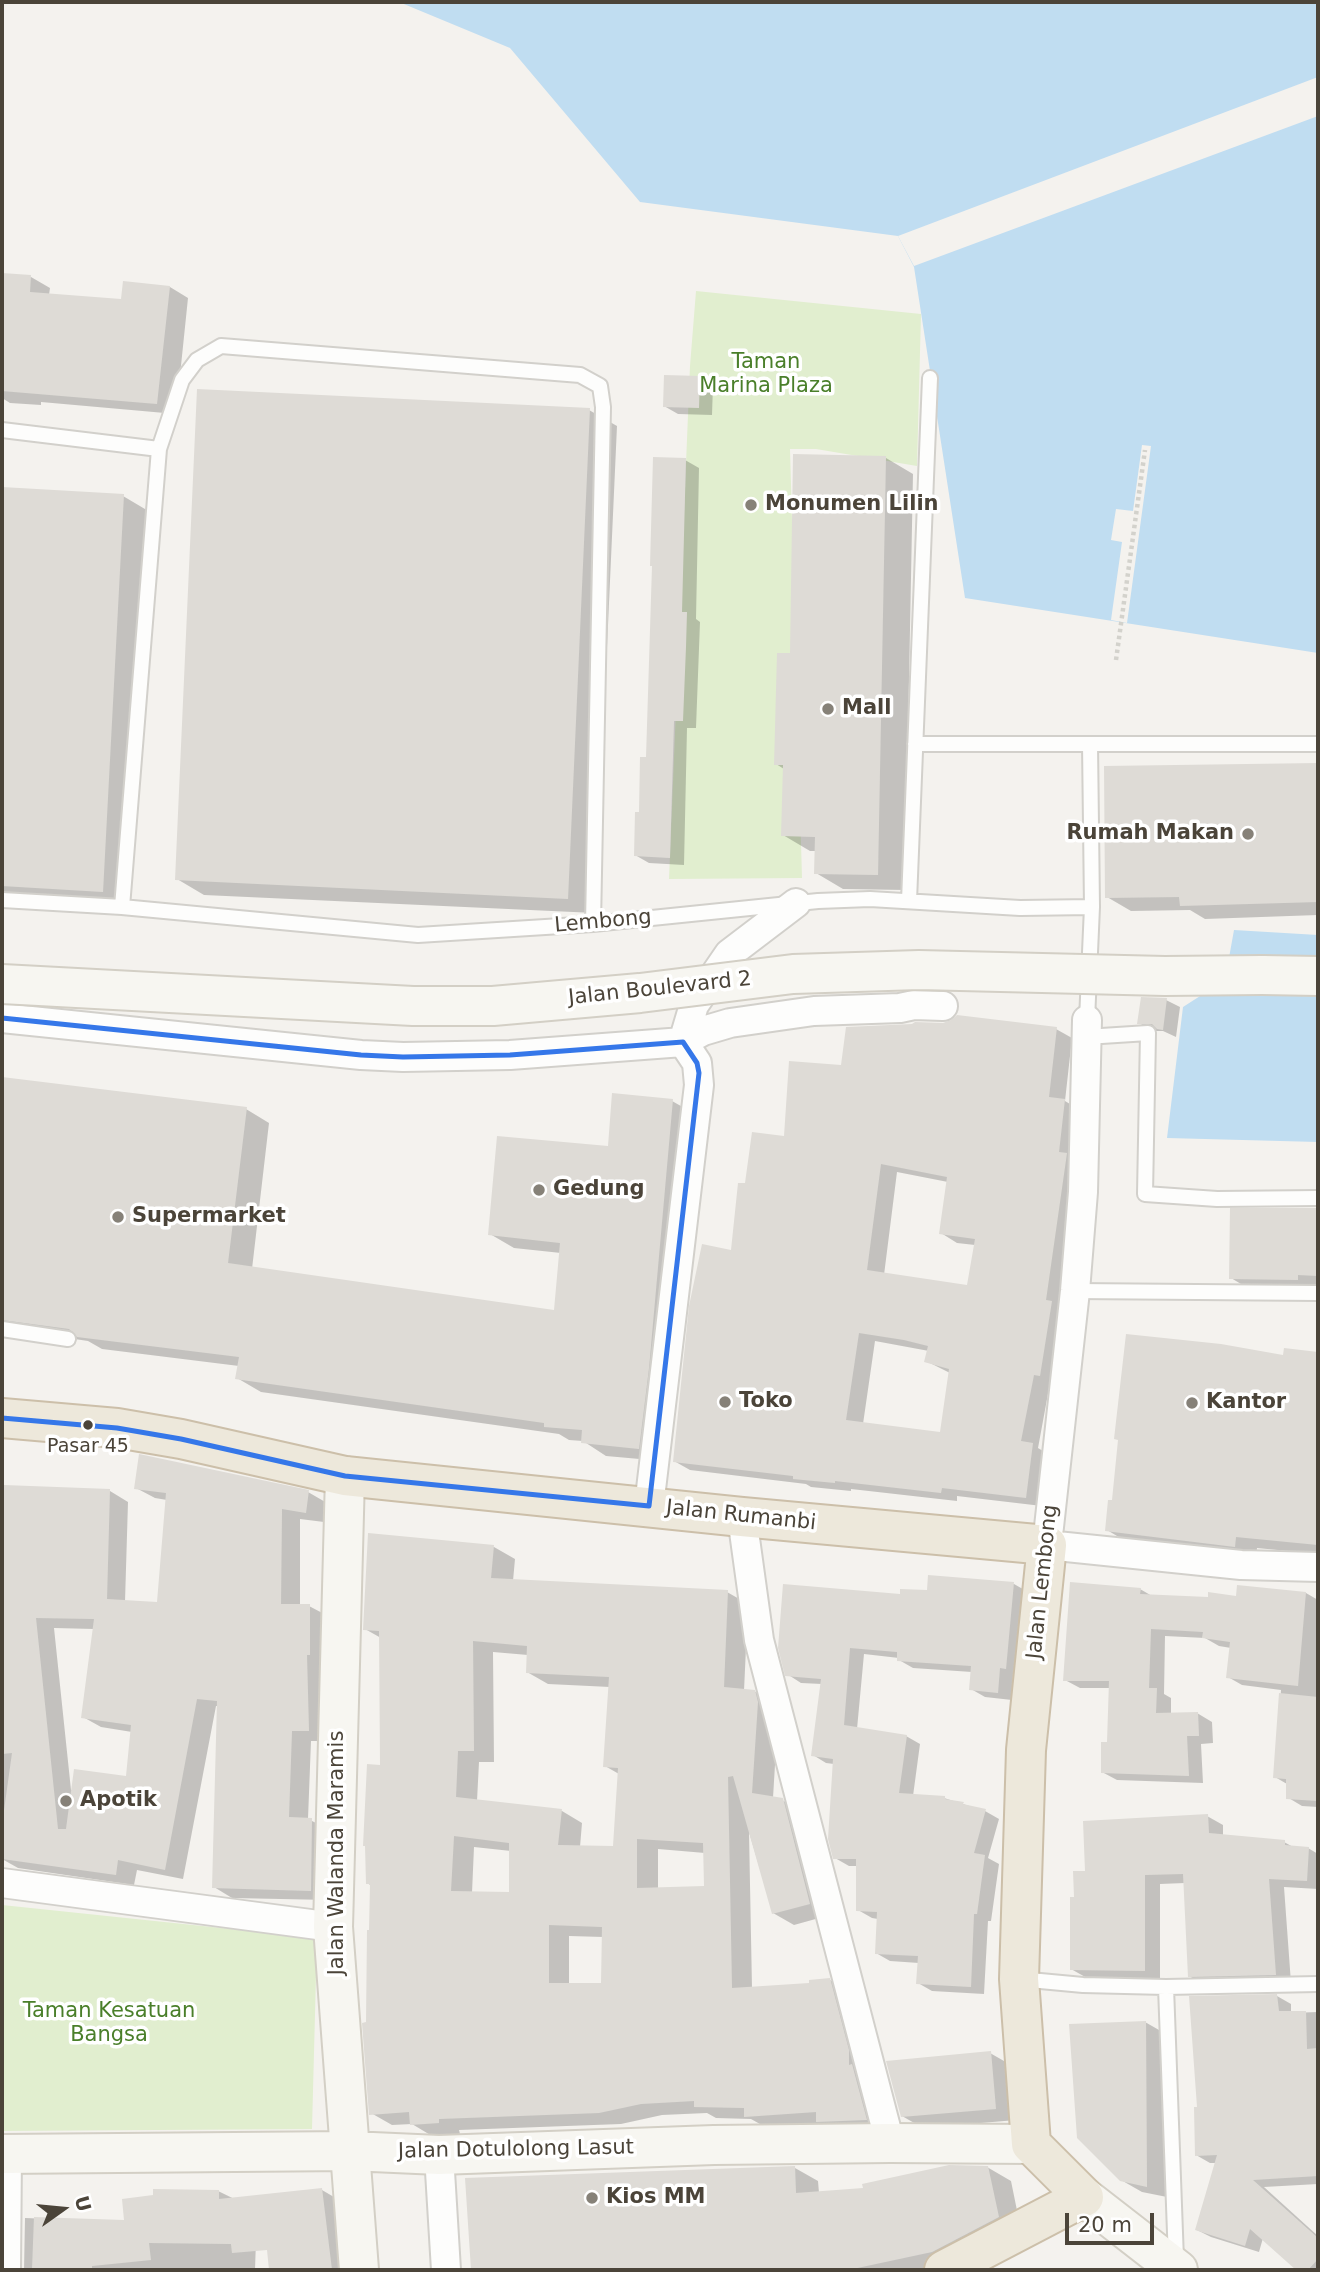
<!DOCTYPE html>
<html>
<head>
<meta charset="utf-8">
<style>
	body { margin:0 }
	#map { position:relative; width:1320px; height:2272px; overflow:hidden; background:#f4f2ee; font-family:"DejaVu Sans",sans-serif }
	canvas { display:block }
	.frame { position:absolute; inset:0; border:4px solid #4b4439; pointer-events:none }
	.north { position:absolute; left:28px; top:2174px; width:70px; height:70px; -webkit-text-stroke:5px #fff; paint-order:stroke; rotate:75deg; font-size:19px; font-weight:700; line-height:28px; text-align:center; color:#4b4439 }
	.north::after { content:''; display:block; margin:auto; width:24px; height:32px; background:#4b4439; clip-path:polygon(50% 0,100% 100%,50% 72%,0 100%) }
	.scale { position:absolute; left:1065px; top:2213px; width:89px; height:32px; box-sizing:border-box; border:4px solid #4b4439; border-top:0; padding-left:9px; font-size:21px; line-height:24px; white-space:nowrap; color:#4b4439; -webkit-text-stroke:5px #fff; paint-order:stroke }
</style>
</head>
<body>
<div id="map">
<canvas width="1320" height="2272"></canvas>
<div class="frame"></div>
<div class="north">U</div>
<div class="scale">20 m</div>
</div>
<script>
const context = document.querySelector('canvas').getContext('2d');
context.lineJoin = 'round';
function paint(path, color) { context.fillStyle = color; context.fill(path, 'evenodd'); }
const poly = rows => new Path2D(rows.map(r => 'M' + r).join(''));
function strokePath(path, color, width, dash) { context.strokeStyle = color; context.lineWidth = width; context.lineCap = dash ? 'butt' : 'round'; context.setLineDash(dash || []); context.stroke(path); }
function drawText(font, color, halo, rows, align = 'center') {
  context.font = font + ' "DejaVu Sans",sans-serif'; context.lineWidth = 7; context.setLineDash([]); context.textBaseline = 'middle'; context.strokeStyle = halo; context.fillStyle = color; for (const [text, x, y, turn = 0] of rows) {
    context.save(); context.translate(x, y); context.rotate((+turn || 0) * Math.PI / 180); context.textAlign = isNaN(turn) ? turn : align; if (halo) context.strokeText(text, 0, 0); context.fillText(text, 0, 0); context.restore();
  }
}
const green = poly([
	[696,291,921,314,917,466,816,449,790,449,802,878,669,879,690,366],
	[2,1905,317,1938,312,2129,2,2131]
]);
const water = poly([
	[399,2,1318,2,1318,653,965,598,914,267,898,236,640,202,510,48],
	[1234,930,1318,935,1318,1142,1167,1138,1183,1007,1225,980]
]);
const pier = poly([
	[1318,77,1318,116,914,266,898,236],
	[1142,445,1151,446,1127,623,1111,620,1122,542,1111,540,1116,509,1133,511]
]);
const shadow = poly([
	[2,275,31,277,50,288,49,295,123,301,170,287,188,298,176,414,41,402,41,405,10,403,2,398],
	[699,378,713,385,712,415,678,414,664,406],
	[589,410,617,426,595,913,204,895,177,879],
	[886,458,913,474,905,890,843,889,816,873,817,851,810,851,783,835,784,769,776,764],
	[685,460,699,468,696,619,700,622,696,728,687,728,684,865,649,863,635,855],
	[2,489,123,496,150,512,130,906,2,899],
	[1318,765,1318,915,1205,919,1190,910,1131,911,1107,897,1106,768],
	[1166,1000,1180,1007,1176,1037,1163,1031,1153,1031,1139,1023],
	[1056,1029,1072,1038,1065,1101,1080,1110,1056,1384,1050,1383,1038,1448,1048,1454,1042,1506,957,1496,957,1501,851,1489,851,1491,811,1487,806,1484,690,1470,674,1461,732,1252,747,1185,842,1067],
	[897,1172,948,1182,941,1233,957,1243,975,1245,969,1287,884,1275],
	[875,1341,929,1351,926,1361,950,1373,941,1434,863,1424],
	[2,1079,246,1109,269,1123,252,1269,556,1312,561,1253,514,1248,490,1234,672,1101,695,1114,662,1461,606,1456,583,1441,569,1440,559,1434,261,1392,237,1378,239,1366,102,1349,88,1341,28,1332,22,1333,17,1339,2,1337],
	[1318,1209,1318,1291,1251,1290,1231,1278,1231,1210],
	[1285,1350,1318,1353,1318,1554,1257,1548,1256,1558,1127,1542,1107,1530,1113,1502,1120,1440,1284,1357],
	[2,1488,110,1491,128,1502,125,1602,158,1604,167,1500,155,1498,136,1488,308,1492,327,1503,324,1522,300,1519,300,1606,309,1606,328,1616,327,1741,311,1741,308,1819,330,1830,329,1900,232,1898,214,1887,219,1706,216,1706,183,1879,137,1870,134,1885,18,1868,2,1859],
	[54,1628,94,1629,83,1717,101,1727,132,1732,128,1778,71,1790],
	[370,1535,494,1547,515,1559,513,1581,727,1592,748,1604,744,1691,754,1691,775,1703,778,1715,773,1798,782,1800,803,1812,830,1915,794,1925,773,1913,749,1832,752,1988,811,1984,830,1980,850,1992,887,2132,838,2133,823,2124,767,2128,751,2119,716,2118,707,2113,662,2115,621,2124,459,2130,460,2134,432,2136,412,2124,392,2125,371,2113,372,1886,367,1883,382,1767,381,1638,365,1629],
	[493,1652,528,1655,527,1672,548,1684,610,1687,605,1766,619,1774,614,1847,580,1847,582,1823,562,1811,477,1801,479,1762,494,1762],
	[474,1847,511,1851,511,1894,472,1893],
	[658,1849,705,1853,706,1887,658,1889],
	[569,1936,603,1937,603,1985,569,1985],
	[1014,1584,1028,1592,1020,1676,1013,1675,1012,1700,985,1697,971,1689,972,1672,913,1668,899,1660,899,1658,864,1654,857,1729,906,1736,920,1744,913,1796,944,1798,985,1811,999,1819,988,1858,999,1864,991,1921,988,1921,984,1994,932,1991,918,1983,919,1963,890,1961,876,1953,878,1919,872,1918,858,1910,858,1866,849,1866,835,1858,834,1764,826,1763,813,1755,822,1684,801,1683,787,1674,901,1596],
	[1140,1589,1152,1596,1237,1598,1306,1593,1318,1600,1318,1807,1302,1806,1287,1797,1287,1784,1275,1777,1281,1690,1242,1685,1228,1677,1231,1648,1219,1646,1205,1638,1165,1636,1164,1694,1171,1698,1171,1715,1197,1713,1212,1722,1213,1743,1201,1744,1203,1783,1117,1780,1102,1772,1108,1744,1110,1688,1080,1688,1065,1680],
	[1207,1816,1223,1825,1223,1836,1284,1842,1295,1848,1308,1848,1318,1854,1318,1889,1284,1887,1291,1983,1205,1985,1189,1976,1185,1883,1160,1884,1160,1979,1087,1978,1071,1969,1076,1898,1087,1873],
	[1277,1996,1291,2004,1291,2013,1318,2012,1318,2184,1264,2187,1318,2236,1318,2270,1299,2270,1263,2238,1259,2252,1211,2237,1197,2230,1217,2163,1210,2163,1196,2155,1199,2109],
	[1145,2022,1166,2034,1167,2197,1142,2192,1121,2180],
	[990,2053,1011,2065,1016,2120,923,2128,902,2116],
	[987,2167,1011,2181,1021,2230,930,2270,473,2270,467,2180,795,2168,818,2181,819,2193,866,2190],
	[322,2190,339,2200,347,2270,279,2270,274,2195],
	[218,2191,257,2210,255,2270,24,2270,25,2218,126,2222]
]);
const building = poly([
	[2,273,31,275,30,292,121,299,123,281,170,286,157,404,2,391],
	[664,375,700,376,699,408,663,407],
	[197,389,590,408,568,899,175,880],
	[793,454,886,456,878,875,814,874,815,837,781,836,783,765,774,765,777,653,790,653],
	[653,457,686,458,682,612,687,612,686,647,683,721,674,721,670,858,634,856,635,812,639,812,640,757,646,757,652,566,650,566],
	[2,487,124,494,103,892,2,886],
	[1318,763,1318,902,1180,906,1179,897,1105,898,1104,766],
	[1141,997,1167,998,1163,1030,1157,1029,1152,1024,1137,1024],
	[957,1015,1057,1027,1049,1097,1065,1099,1059,1152,1067,1153,1046,1300,1052,1301,1040,1376,1034,1375,1021,1441,1033,1443,1026,1498,942,1488,941,1493,835,1481,835,1483,793,1479,793,1476,673,1462,689,1306,702,1244,731,1250,738,1183,745,1183,752,1132,784,1136,789,1061,841,1065,846,1027,912,1024,915,1022,943,1023,951,1020],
	[881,1164,947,1177,939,1234,975,1239,967,1285,867,1270],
	[859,1333,904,1340,928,1346,924,1362,949,1369,940,1432,846,1420],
	[2,1077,247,1107,228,1263,554,1310,560,1243,488,1235,497,1136,608,1146,612,1093,673,1099,649,1368,639,1449,581,1443,582,1430,544,1427,544,1423,235,1379,239,1357,77,1337,69,1329,2,1320],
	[1230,1208,1318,1208,1318,1276,1298,1275,1298,1280,1229,1279],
	[1126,1334,1221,1344,1283,1355,1284,1348,1318,1352,1318,1545,1236,1537,1235,1547,1105,1531,1108,1500,1112,1500,1118,1440,1114,1439],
	[139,1454,309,1490,306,1513,282,1509,281,1604,310,1604,310,1655,307,1655,309,1731,292,1731,289,1817,312,1818,311,1891,212,1888,217,1701,197,1699,165,1870,118,1860,116,1875,2,1859,2,1825,12,1753,2,1754,2,1509,4,1485,110,1489,107,1599,157,1602,166,1493,134,1489],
	[36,1618,94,1619,81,1718,131,1725,126,1776,74,1769,66,1829,58,1829],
	[368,1533,494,1545,491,1578,728,1590,724,1687,755,1690,758,1702,752,1793,783,1798,810,1904,772,1914,733,1776,728,1777,732,1988,809,1983,809,1980,830,1978,849,2050,849,2065,852,2064,867,2120,816,2122,816,2112,744,2117,744,2108,694,2107,694,2101,641,2104,599,2113,439,2119,439,2123,410,2125,409,2112,369,2115,362,2023,366,2022,367,1930,369,1930,370,1884,366,1884,365,1846,363,1846,367,1764,380,1765,379,1631,363,1630],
	[473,1641,527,1646,526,1673,609,1677,603,1767,618,1768,613,1846,558,1845,562,1809,456,1797,458,1751,474,1751],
	[454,1836,509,1843,509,1892,451,1891],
	[637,1839,703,1843,704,1886,637,1888],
	[549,1925,602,1927,601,1983,549,1983],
	[928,1575,1014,1582,1006,1669,1000,1668,998,1693,969,1690,971,1666,897,1661,897,1652,850,1648,844,1725,907,1735,899,1793,945,1796,945,1799,964,1802,963,1804,986,1809,974,1853,985,1855,977,1914,974,1914,971,1987,916,1984,918,1956,875,1954,877,1912,856,1911,856,1859,833,1859,828,1839,833,1759,811,1756,821,1679,785,1676,778,1648,783,1584,900,1594,900,1589,927,1590],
	[1070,1582,1141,1588,1140,1594,1208,1597,1208,1592,1236,1596,1237,1585,1306,1592,1298,1686,1226,1678,1230,1642,1202,1638,1203,1632,1151,1629,1149,1688,1157,1688,1156,1713,1198,1712,1199,1736,1187,1736,1189,1776,1101,1773,1101,1742,1107,1742,1109,1681,1063,1681],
	[1279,1693,1318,1697,1318,1801,1286,1799,1286,1779,1273,1778],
	[1208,1814,1209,1833,1285,1840,1285,1845,1309,1847,1307,1881,1269,1879,1276,1975,1188,1977,1183,1874,1145,1875,1145,1971,1070,1970,1070,1897,1074,1897,1073,1871,1085,1871,1083,1821],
	[1277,1994,1279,2011,1306,2011,1307,2049,1318,2048,1318,2176,1253,2180,1318,2238,1318,2259,1308,2270,1296,2270,1250,2229,1245,2246,1195,2230,1217,2155,1195,2156,1194,2107,1197,2107,1189,1996],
	[1146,2021,1147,2187,1120,2181,1077,2138,1069,2024],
	[991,2051,996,2109,901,2117,886,2061],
	[949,2165,988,2166,999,2217,932,2252,848,2270,471,2270,465,2178,795,2166,796,2193,863,2188,862,2184],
	[322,2188,332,2270,269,2270,267,2250,232,2253,231,2244,149,2243,151,2260,92,2266,92,2270,32,2270,34,2217,124,2220,122,2199,153,2195,153,2189,219,2190,219,2199]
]);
const path = poly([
	[1116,660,1145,450]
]);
const lane = poly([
	[2,430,159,449],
	[915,744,1318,744],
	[1090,744,1092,907],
	[2,900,122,907,418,935,593,924,818,901,870,899,1020,908,1092,907,1087,1020],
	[909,901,930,378],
	[122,907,159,449,182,380,197,360,221,346,580,375,600,386,603,407,593,924],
	[1086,1037,1148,1033,1145,1194,1217,1199,1318,1198],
	[1075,1291,1318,1293],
	[2,1329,68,1339],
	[1019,1979,1083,1985,1166,1987,1318,1984],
	[1166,1987,1176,2260]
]);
const street = poly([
	[2,1018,361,1055,403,1057,510,1055,683,1042,703,1031,730,1023,814,1011,900,1008,914,1005,943,1006],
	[1087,1020,1083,1192,1075,1291,1047,1545,1241,1565,1318,1567],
	[683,1042,694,1005,729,954,796,903],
	[649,1506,699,1085,697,1063,683,1042],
	[742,1517,759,1640,890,2143],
	[2,1883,333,1927],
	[439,2155,446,2270],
	[6,2270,7,2154]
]);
const secondary = poly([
	[1262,975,1318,976],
	[345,1476,333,1927,359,2270],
	[2,2154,350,2151,439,2155,714,2145,890,2143,1031,2144],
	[1084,2197,1178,2270]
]);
const highway = poly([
	[2,1418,117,1428,181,1439,345,1476,742,1517,1047,1545,1026,1750,1019,1979,1031,2144,1084,2197,944,2270]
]);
const secondaryBridge = poly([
	[2,984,413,1006,493,1006,640,993,793,974,919,970,1165,976,1262,975]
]);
const bus1 = poly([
	[2,1018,361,1055,403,1057,510,1055,683,1042,697,1063,699,1073,649,1506,345,1476,181,1439,117,1428,2,1418]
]);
const markers = [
	[751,505,7,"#868178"],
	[828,709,7,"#868178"],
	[1248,834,7,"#868178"],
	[539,1190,7,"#868178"],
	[118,1217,7,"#868178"],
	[725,1402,7,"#868178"],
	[1192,1403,7,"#868178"],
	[88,1425,6,"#4b4439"],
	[66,1801,7,"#868178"],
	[592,2198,7,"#868178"]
];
const busNames = [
	["Pasar 45",88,1447]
];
const parkNames = [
	["Taman",766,363],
	["Marina Plaza",766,387],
	["Taman Kesatuan",109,2012],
	["Bangsa",109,2036]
];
const poiNames = [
	["Monumen Lilin",765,505],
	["Mall",842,709],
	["Rumah Makan",1234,834,"right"],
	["Gedung",553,1190],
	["Supermarket",132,1217],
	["Toko",739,1402],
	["Kantor",1206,1403],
	["Apotik",80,1801],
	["Kios MM",606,2198]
];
const streetNames = [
	["Lembong",603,922,-5],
	["Jalan Boulevard 2",660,989,-6],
	["Jalan Rumanbi",741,1516,6],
	["Jalan Lembong",1043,1582,-84],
	["Jalan Walanda Maramis",338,1853,-90],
	["Jalan Dotulolong Lasut",516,2150,-1]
];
paint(green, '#e1eecf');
paint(water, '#c0ddf1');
paint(pier, '#f4f2ee');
paint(shadow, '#0003');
paint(building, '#dedbd6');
strokePath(lane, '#d2d0cb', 18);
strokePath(street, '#d2d0cb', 32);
strokePath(secondary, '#d3cfc5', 42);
strokePath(highway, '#ccbfa9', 42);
strokePath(path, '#d3d2cc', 4.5, [3.5, 3.5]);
strokePath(lane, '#fdfdfc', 14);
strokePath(street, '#fdfdfc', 28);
strokePath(secondary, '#f7f6f1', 38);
strokePath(highway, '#ede8db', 38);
strokePath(secondaryBridge, '#d3cfc5', 42, []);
strokePath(secondaryBridge, '#f7f6f1', 38);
strokePath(bus1, '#3577e9', 5);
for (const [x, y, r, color] of markers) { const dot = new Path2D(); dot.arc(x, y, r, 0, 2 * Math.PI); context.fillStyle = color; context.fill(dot); strokePath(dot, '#fff', 2.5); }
drawText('19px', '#4b4439', '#fff', busNames);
drawText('21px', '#4a7f2a', '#fff', parkNames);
drawText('bold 21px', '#4b4439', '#fff', poiNames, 'left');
drawText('21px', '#4b4439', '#fff', streetNames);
</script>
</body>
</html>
